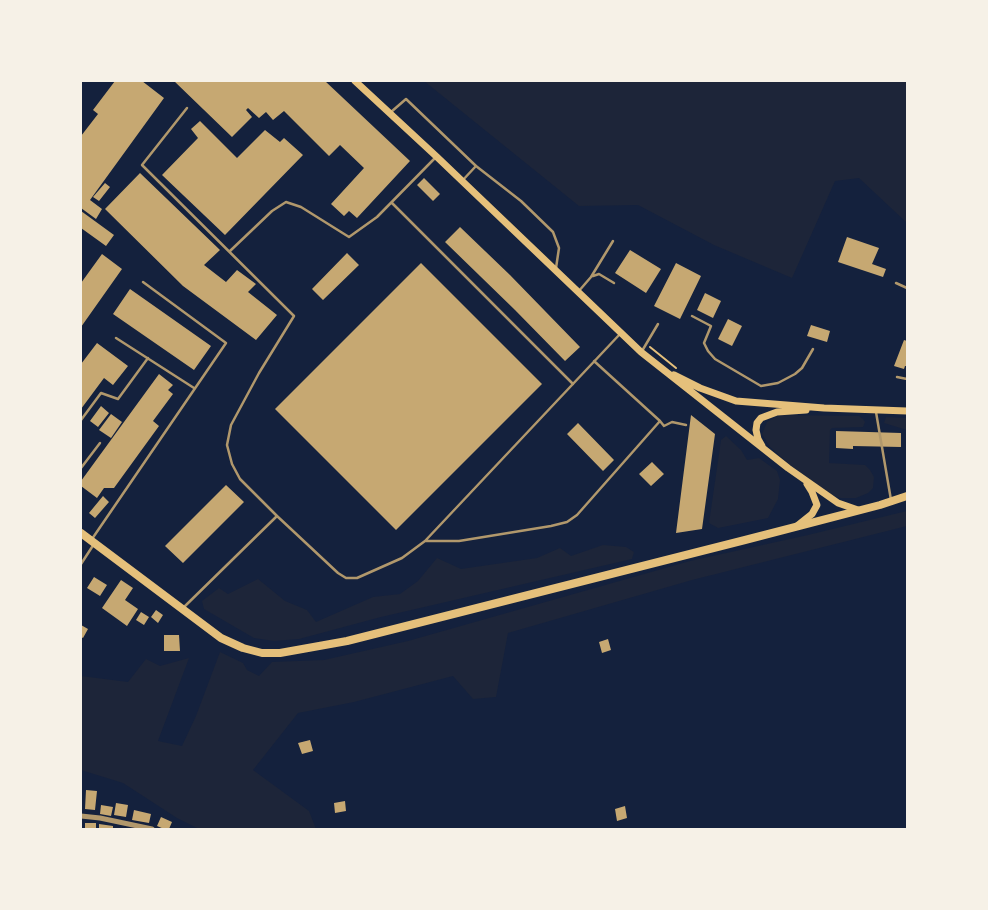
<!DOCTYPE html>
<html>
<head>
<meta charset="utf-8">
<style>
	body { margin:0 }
	#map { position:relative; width:988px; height:910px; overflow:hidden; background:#14213d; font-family:Roboto,sans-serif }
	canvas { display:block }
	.frame { position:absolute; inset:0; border:82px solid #f6f1e7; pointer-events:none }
</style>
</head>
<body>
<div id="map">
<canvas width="988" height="910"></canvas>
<div class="frame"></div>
</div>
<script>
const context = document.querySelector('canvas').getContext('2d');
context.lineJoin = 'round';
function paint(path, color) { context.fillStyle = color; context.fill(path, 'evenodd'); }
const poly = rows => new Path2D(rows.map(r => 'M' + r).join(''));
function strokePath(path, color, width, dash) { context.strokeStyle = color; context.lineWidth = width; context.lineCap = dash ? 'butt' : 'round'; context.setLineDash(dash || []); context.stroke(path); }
const green = poly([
	[424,81,907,81,907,223,859,178,835,181,792,278,714,245,638,205,579,206],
	[779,415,859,416,863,419,865,422,863,427,832,428,830,430,829,463,865,465,870,470,874,477,873,488,868,493,856,498,841,498,831,495,790,465,770,447,762,434,767,422],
	[886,417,907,418,907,430,884,423],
	[726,436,741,450,747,460,759,458,777,471,780,480,778,499,768,518,718,528,709,523,721,440],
	[907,511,907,526,692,580,508,633,496,697,473,699,453,676,354,702,298,713,253,770,309,811,316,829,199,829,177,818,123,783,81,770,81,676,128,682,146,659,160,666,189,658,158,741,182,746,196,716,220,652,243,663,247,670,259,676,272,662,324,660,408,641,690,561,808,535],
	[603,545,626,547,634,552,632,559,381,617,299,639,274,641,254,638,204,609,202,601,219,588,228,594,258,579,285,601,307,610,316,622,373,597,400,594,418,581,437,558,461,569,537,558,560,548,571,556]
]);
const building = poly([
	[115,81,142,81,164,98,90,200,102,209,96,219,81,208,81,136,98,114,93,110],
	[174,81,325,81,410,161,357,218,349,211,344,216,331,204,364,168,340,145,329,156,284,111,273,120,266,112,259,118,248,108,246,110,252,117,232,137],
	[200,121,237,158,265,130,280,142,284,138,303,155,225,235,162,175,198,138,191,129],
	[140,173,220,250,204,265,226,282,237,270,256,284,248,292,277,315,256,340,183,286,105,209],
	[424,178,440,194,433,201,417,185],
	[105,183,110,187,99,201,93,197],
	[81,211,114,235,106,246,81,228],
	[460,227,510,275,580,347,565,361,515,310,445,242],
	[847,237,879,248,872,264,886,269,883,277,838,262],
	[630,250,661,269,646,293,615,273],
	[347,253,359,265,323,300,312,289],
	[102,254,122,269,81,327,81,283],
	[421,263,542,384,396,530,275,409],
	[676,263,701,276,680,319,654,306],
	[130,289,211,346,194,370,113,314],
	[705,293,721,301,713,318,697,310],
	[728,319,742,326,732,346,718,339],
	[811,325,830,331,827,342,807,336],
	[904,340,907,341,907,366,905,366,904,369,894,366],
	[97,343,128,366,113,385,104,378,81,409,81,364],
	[159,374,173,385,168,390,173,394,153,421,159,426,114,488,104,488,97,498,81,486,81,481],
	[101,406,109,413,98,427,90,421],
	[111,414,122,422,111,438,99,430],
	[691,415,715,434,702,529,676,533],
	[578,423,614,460,603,471,567,434],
	[836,431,901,433,901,447,853,446,853,449,836,448],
	[652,462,664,474,651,486,639,474],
	[226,485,244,502,183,563,165,546],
	[103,496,109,502,95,518,89,513],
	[94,577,107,585,100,596,87,588],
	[121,580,133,588,125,600,138,609,127,626,102,608],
	[156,610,163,615,158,623,151,617],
	[141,612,149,617,144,625,136,620],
	[81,625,88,629,83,638,81,637],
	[164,635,179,635,180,651,164,651],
	[608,639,611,650,602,653,599,642],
	[310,740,313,751,302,754,298,743],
	[86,790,97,791,95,810,85,809],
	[345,801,346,811,335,813,334,803],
	[116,803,128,805,126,817,114,815],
	[101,805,113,807,111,816,100,814],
	[625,806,627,818,617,821,615,809],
	[134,810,151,814,149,823,132,820],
	[161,817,172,822,169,829,164,829,157,826],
	[85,823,96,823,96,829,85,829],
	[99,824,113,826,113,829,99,829]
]);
const path = poly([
	[650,347,676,368]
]);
const service = poly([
	[187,108,142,165,294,316,259,373,231,425,227,445,232,464,240,479,277,516],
	[391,112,406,99,476,166],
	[462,181,476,166,521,201,553,232,559,248,556,268],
	[392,203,573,384],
	[230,251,272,211,286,202,301,207,349,237,377,217,435,158],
	[593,276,599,274,614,283],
	[896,283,907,288],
	[578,292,591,277,613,241],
	[692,316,711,326,704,343,708,351,715,359,761,386,778,383,795,374,802,368,813,349],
	[116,338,194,388],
	[642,351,658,324],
	[897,377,907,379],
	[876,412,891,500],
	[81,420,101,393,118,399,148,358],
	[660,421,664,426,672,422,686,425],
	[81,468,100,443],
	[92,539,226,343,143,282],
	[425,541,459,541,551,526,567,522,577,515,660,421,594,361],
	[81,564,94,544],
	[183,608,277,516,338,573,346,578,357,578,402,558,425,541,620,334]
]);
const minor = poly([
	[81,816,100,818,152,829]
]);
const secondary = poly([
	[355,81,437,157,641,352,788,468,838,503,858,510],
	[674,375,700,388,736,401,824,408,907,411],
	[762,446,758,439,756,430,757,423,761,418,777,412,806,410],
	[797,526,812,514,817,505,812,492,807,484]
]);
const primary = poly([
	[81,533,221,638,243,648,262,653,280,653,347,641,745,540,880,505,907,496]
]);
paint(green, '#1d2539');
paint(building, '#c6a872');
strokePath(path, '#e5c07b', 2);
strokePath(service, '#b1986c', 2.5);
strokePath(minor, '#b1986c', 5);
strokePath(secondary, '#e5c07b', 7);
strokePath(primary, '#e5c07b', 8);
</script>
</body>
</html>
